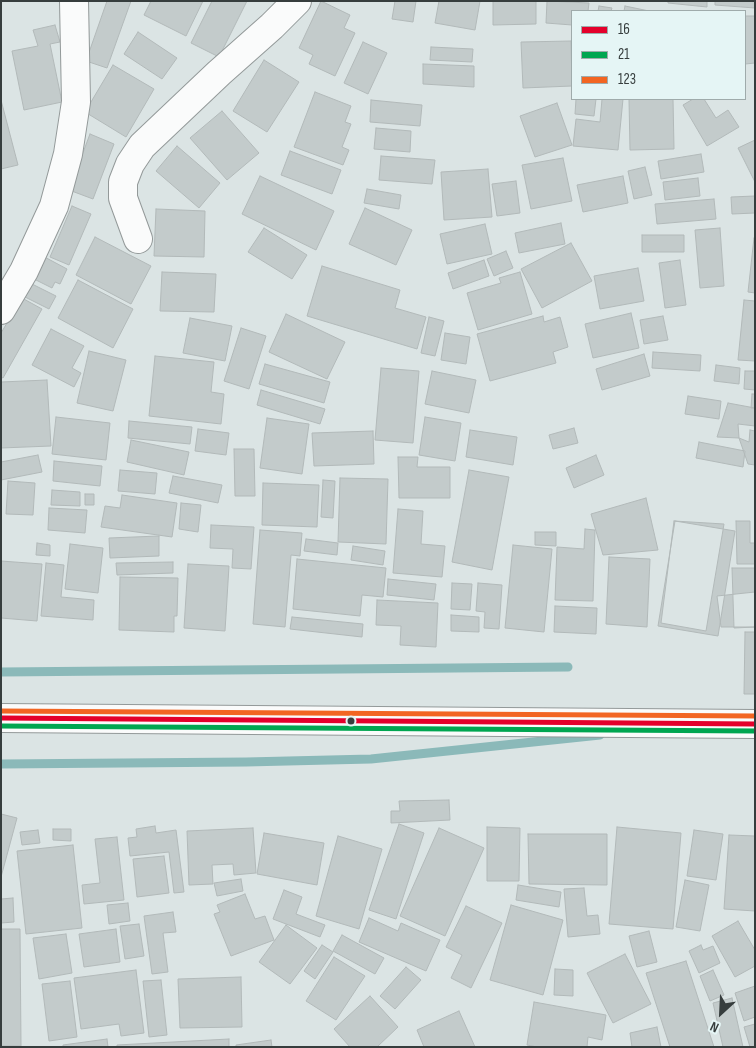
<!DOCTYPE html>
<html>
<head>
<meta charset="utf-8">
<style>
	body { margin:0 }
	#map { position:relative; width:756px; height:1048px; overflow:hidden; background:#dbe4e4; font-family:"Sofia Sans Condensed",sans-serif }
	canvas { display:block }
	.frame { position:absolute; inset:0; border:2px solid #363d3d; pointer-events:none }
	.legend { position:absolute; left:571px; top:10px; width:175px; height:90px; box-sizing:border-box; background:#e5f5f5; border:1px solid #9fabab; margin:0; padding:6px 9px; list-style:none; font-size:15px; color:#363d3d }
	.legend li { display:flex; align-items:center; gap:10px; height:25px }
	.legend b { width:25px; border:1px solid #9fabab }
	.north { position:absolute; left:696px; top:988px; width:50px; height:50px; -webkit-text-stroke:4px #e5f5f5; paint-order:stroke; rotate:205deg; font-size:14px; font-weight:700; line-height:20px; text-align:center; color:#363d3d }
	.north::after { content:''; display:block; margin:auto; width:18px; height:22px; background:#363d3d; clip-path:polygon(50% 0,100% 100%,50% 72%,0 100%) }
</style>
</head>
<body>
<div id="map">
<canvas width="756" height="1048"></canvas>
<div class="frame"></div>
<ul class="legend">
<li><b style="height:6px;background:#e4002b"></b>16</li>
<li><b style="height:6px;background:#00a651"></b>21</li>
<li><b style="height:6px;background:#f26522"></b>123</li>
</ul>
<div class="north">N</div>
</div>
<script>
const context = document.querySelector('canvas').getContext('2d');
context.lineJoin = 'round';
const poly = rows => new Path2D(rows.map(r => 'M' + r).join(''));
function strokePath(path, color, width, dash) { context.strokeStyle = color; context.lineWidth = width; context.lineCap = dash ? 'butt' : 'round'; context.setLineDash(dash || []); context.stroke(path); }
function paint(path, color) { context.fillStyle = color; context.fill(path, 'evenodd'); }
const stream = poly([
	[1,672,568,667],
	[1,764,246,762,371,759,600,735]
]);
const building = poly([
	[107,1,131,1,107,68,86,61,107,1],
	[151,1,203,1,186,36,144,15,151,1],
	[212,1,247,1,219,57,191,43,212,1],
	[321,1,350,15,344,28,355,33,335,76,309,64,313,55,299,48,321,1],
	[395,1,416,1,413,22,392,19,395,1],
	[439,1,480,1,475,30,435,23,439,1],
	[493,1,536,1,536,24,493,25,493,1],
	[547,1,589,3,588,11,572,11,572,25,546,23,547,1],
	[668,1,707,1,707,7,668,3,668,1],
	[715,1,755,1,755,8,715,5,715,1],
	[599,6,612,8,611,11,598,11,599,6],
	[625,6,649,11,624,11,625,6],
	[745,16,755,16,755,63,745,64,745,16],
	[55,25,60,42,50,44,62,102,24,110,12,51,38,46,33,30,55,25],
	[138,32,177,58,162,79,124,54,138,32],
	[571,41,572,86,523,88,521,42,571,41],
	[363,42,387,53,368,94,344,83,363,42],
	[431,47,473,49,472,62,430,60,431,47],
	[264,60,299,82,267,132,233,111,264,60],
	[423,64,474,66,474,87,423,84,423,64],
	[113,65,154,89,126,137,85,112,113,65],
	[315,92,351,106,345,122,351,124,342,147,349,150,343,165,294,147,315,92],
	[576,99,596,99,594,116,575,114,576,99],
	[602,99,623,99,618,150,573,146,576,119,600,122,602,99],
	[629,99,673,99,674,149,630,150,629,99],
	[693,99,704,99,716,118,728,110,739,127,707,146,683,105,693,99],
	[1,100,18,165,1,169,1,100],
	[371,100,422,105,420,126,370,122,371,100],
	[557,103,572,145,535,157,520,116,557,103],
	[222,111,259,153,227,180,190,138,222,111],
	[376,128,411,131,410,152,374,149,376,128],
	[90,134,114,144,93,199,69,190,90,134],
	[755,140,755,182,738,148,755,140],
	[177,146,220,183,199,208,156,171,177,146],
	[290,151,341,170,332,194,281,175,290,151],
	[701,154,704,172,661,179,658,161,701,154],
	[381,156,435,160,432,184,379,180,381,156],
	[563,158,572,201,531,209,522,165,563,158],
	[645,167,652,195,634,199,628,171,645,167],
	[488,169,492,217,444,220,441,172,488,169],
	[260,176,334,211,316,250,242,214,260,176],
	[623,176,628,203,583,212,577,185,623,176],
	[698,178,700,196,665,200,663,182,698,178],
	[516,181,520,213,497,216,492,184,516,181],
	[367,189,401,195,399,209,364,203,367,189],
	[755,196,755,213,732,214,731,197,755,196],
	[714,199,716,219,657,224,655,204,714,199],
	[72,206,91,214,69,265,50,257,72,206],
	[365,208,412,230,396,265,349,244,365,208],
	[156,209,205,211,204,257,154,256,156,209],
	[561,223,565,244,519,253,515,233,561,223],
	[485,224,492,254,447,264,440,234,485,224],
	[264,228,307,255,292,279,248,252,264,228],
	[720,228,724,286,700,288,695,230,720,228],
	[642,235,684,235,684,252,642,252,642,235],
	[95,237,151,266,131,304,76,275,95,237],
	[754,238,755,238,755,293,748,292,754,238],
	[571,243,592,281,542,308,521,269,571,243],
	[506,251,513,268,494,276,487,259,506,251],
	[39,254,67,269,60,284,55,282,52,288,28,276,39,254],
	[484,260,489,276,453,289,448,273,484,260],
	[680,260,686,305,665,308,659,263,680,260],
	[322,266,400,290,395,308,426,317,417,349,307,316,322,266],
	[638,268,644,301,600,309,594,276,638,268],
	[162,272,216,274,214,312,160,311,162,272],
	[520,272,532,314,478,330,467,293,501,283,499,278,520,272],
	[78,280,133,309,113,348,58,318,78,280],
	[32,284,56,296,49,309,25,297,32,284],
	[22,298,42,309,3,378,1,377,1,333,22,298],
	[744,300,755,301,755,361,738,360,744,300],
	[631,313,639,348,593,358,585,324,631,313],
	[286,314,345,342,327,379,269,352,286,314],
	[543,316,544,322,560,317,568,347,553,352,556,363,490,381,477,334,543,316],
	[663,316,668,340,644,344,640,320,663,316],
	[429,317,444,321,435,356,421,353,429,317],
	[190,318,232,326,225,361,183,353,190,318],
	[241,328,266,336,249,389,224,381,241,328],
	[51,329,84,346,72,368,81,373,74,387,32,365,51,329],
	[445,333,470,337,466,364,441,360,445,333],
	[89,351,126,360,113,411,77,403,89,351],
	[653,352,701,355,700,371,652,368,653,352],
	[644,354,650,376,602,390,596,369,644,354],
	[155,356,214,362,211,392,224,394,221,424,149,416,155,356],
	[265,364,330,382,324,403,259,384,265,364],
	[716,365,740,368,739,384,714,381,716,365],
	[381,368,419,371,413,443,375,440,381,368],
	[432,371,476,380,469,413,425,404,432,371],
	[745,371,755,371,755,390,744,389,745,371],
	[47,380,51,446,1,448,1,382,47,380],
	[261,390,325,409,320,424,257,405,261,390],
	[752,394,755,394,755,408,751,408,752,394],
	[688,396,721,401,719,419,685,414,688,396],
	[728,403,755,408,755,426,738,424,739,438,717,437,728,403],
	[56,417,110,423,106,460,52,454,56,417],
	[425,417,461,423,455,461,419,455,425,417],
	[267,418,309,424,302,474,260,468,267,418],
	[129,421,192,427,190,444,128,438,129,421],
	[574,428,578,443,553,449,549,435,574,428],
	[198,429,229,433,226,455,195,451,198,429],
	[470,430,517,437,513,465,466,457,470,430],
	[750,430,755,431,755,465,748,464,739,438,749,442,750,430],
	[373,431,374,464,314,466,312,433,373,431],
	[131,440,189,452,184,475,127,462,131,440],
	[699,442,745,451,743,467,696,458,699,442],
	[234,449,254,449,255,496,235,496,234,449],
	[38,455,42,472,1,480,1,462,38,455],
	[596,455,604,475,574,488,566,468,596,455],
	[398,457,418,457,417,467,450,467,450,498,399,498,398,457],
	[54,461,102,466,100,486,53,481,54,461],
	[120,470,157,473,155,494,118,491,120,470],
	[469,470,509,477,492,570,452,562,469,470],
	[173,476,222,485,218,503,169,493,173,476],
	[340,478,388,479,386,544,338,542,340,478],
	[323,480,335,481,333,518,321,517,323,480],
	[8,481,35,483,33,515,6,514,8,481],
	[263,483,319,485,317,527,262,525,263,483],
	[52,490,80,492,80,506,51,505,52,490],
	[85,494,94,494,94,505,85,505,85,494],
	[122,495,177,503,172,537,101,527,105,506,120,508,122,495],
	[646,498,658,550,603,555,591,514,646,498],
	[181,503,201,505,198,532,179,529,181,503],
	[49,508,87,510,85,533,48,530,49,508],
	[398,509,423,511,421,544,445,546,442,577,393,573,398,509],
	[674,521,724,524,706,631,661,623,674,521],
	[675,521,735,531,718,636,658,626,675,521],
	[736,521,750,521,750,543,755,543,755,564,737,564,736,521],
	[211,525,254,527,251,569,232,568,233,549,210,548,211,525],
	[585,529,595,530,593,601,555,600,557,547,584,549,585,529],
	[260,530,302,533,300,556,291,555,285,627,253,624,260,530],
	[535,532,556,532,556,546,535,545,535,532],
	[159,536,159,556,110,558,109,538,159,536],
	[306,539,338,543,337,555,304,551,306,539],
	[37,543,50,545,50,556,36,555,37,543],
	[70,544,103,548,98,593,65,589,70,544],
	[513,545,552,549,544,632,505,628,513,545],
	[353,546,385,551,383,565,351,560,353,546],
	[609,557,650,559,647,627,606,624,609,557],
	[297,559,386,568,383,597,362,595,360,616,293,609,297,559],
	[1,561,42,564,37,621,1,618,1,561],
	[173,562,173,573,117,575,116,563,173,562],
	[46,563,64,565,61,597,94,600,93,620,41,616,46,563],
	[188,564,229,566,225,631,184,628,188,564],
	[732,568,755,568,755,627,734,628,732,568],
	[120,577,178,578,177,616,174,616,174,632,119,630,120,577],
	[388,579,436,584,434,600,387,595,388,579],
	[452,583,472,584,470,610,451,609,452,583],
	[478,583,502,585,499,629,484,628,485,612,476,611,478,583],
	[755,592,755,627,721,627,717,596,755,592],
	[377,600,438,603,436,647,400,645,401,626,376,625,377,600],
	[555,606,597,608,596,634,554,632,555,606],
	[451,615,479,617,479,632,451,631,451,615],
	[292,617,363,624,362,637,290,629,292,617],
	[745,632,755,632,755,694,744,694,745,632],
	[449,800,450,820,391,823,391,811,400,811,399,801,449,800],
	[1,814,17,818,1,877,1,814],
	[399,824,424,833,396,919,369,910,399,824],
	[155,826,156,833,176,830,184,892,174,893,169,852,130,856,128,838,137,837,136,829,155,826],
	[487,827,520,828,519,881,487,881,487,827],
	[617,827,681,833,673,929,609,924,617,827],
	[253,828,256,873,234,875,233,864,212,865,213,884,189,885,187,831,253,828],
	[439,828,484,848,445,936,400,916,439,828],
	[53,829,71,829,71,841,53,840,53,829],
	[38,830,40,843,22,845,20,832,38,830],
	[694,830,723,834,716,880,687,876,694,830],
	[264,833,324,843,317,885,257,874,264,833],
	[528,834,607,834,607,885,529,884,528,834],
	[729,835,755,836,755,911,724,909,729,835],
	[338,836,382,849,359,929,316,916,338,836],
	[117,837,124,900,84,904,82,885,100,883,95,839,117,837],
	[73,845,82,928,26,934,17,851,73,845],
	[164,856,169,893,137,897,133,859,164,856],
	[241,879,243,891,217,896,214,883,241,879],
	[685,880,709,885,700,931,676,927,685,880],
	[518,885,561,892,559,907,516,900,518,885],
	[584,888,587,916,598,915,600,934,568,937,564,889,584,888],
	[284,890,302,897,296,914,325,925,320,937,273,919,284,890],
	[245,894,255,919,265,916,274,940,231,956,214,914,220,912,217,905,245,894],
	[13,898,14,922,1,923,1,899,13,898],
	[128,903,130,921,109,924,107,905,128,903],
	[511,905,563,920,543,995,490,980,511,905],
	[466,906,502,923,471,988,451,978,462,955,446,947,466,906],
	[173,912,176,932,163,933,168,972,152,974,144,916,173,912],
	[369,918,398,931,401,923,440,940,426,971,359,942,369,918],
	[738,921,755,950,755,966,735,977,712,936,738,921],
	[139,924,144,956,125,959,120,926,139,924],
	[286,925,317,948,290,984,259,962,286,925],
	[1,929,20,929,21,1046,1,1046,1,929],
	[116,929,120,962,84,967,79,934,116,929],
	[649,931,657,962,637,967,629,936,649,931],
	[66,934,72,973,39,979,33,938,66,934],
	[342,935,384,958,375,974,333,951,342,935],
	[322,945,333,952,315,979,304,971,322,945],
	[701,945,703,950,713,946,720,963,699,973,689,951,701,945],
	[625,954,651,1004,613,1023,587,973,625,954],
	[334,957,365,976,336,1020,306,1001,334,957],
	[686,961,714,1047,670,1047,646,973,686,961],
	[406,967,421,980,395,1009,380,996,406,967],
	[555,969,573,970,573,996,554,995,555,969],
	[136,970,144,1033,121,1036,119,1024,81,1029,74,978,136,970],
	[713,970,724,995,710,1001,700,976,713,970],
	[241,977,242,1027,180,1028,178,979,241,977],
	[161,980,167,1035,149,1037,143,981,161,980],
	[70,981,77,1037,49,1041,42,984,70,981],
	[755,986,755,1017,744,1021,735,993,755,986],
	[370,996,398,1027,377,1047,350,1047,334,1029,370,996],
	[732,998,743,1047,723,1047,713,1003,732,998],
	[534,1002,606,1015,602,1040,588,1037,587,1047,537,1047,527,1045,534,1002],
	[459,1011,475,1047,424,1047,417,1030,459,1011],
	[755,1024,755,1047,750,1047,744,1027,755,1024],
	[657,1027,661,1047,632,1047,630,1033,657,1027],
	[107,1039,108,1047,63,1047,63,1045,107,1039],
	[229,1039,229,1047,117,1047,117,1045,229,1039],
	[271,1040,272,1047,236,1047,236,1045,271,1040]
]);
const minor = poly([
	[138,239,123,198,123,182,130,164,142,146,219,73,272,26,297,1],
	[1,310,24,271,54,206,68,154,76,102,74,1]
]);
const major = poly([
	[1,718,755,724]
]);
const bus1 = poly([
	[1,718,755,724]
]);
const bus2 = poly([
	[1,726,755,731]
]);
const bus3 = poly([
	[1,711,755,716]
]);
const markers = [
	[351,721,4.5,"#363d3d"]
];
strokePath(stream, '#8bb9b9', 9);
paint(building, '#c3cbcb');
strokePath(building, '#b2b9b9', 1);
strokePath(minor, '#939999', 30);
strokePath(major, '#939999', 30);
strokePath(minor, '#fafbfb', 28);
strokePath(major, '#fafbfb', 28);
strokePath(bus1, '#e4002b', 5);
strokePath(bus2, '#00a651', 5);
strokePath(bus3, '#f26522', 5);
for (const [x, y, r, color] of markers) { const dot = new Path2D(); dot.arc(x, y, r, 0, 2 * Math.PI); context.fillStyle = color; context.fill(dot); strokePath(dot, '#e5f5f5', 2); }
</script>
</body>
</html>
